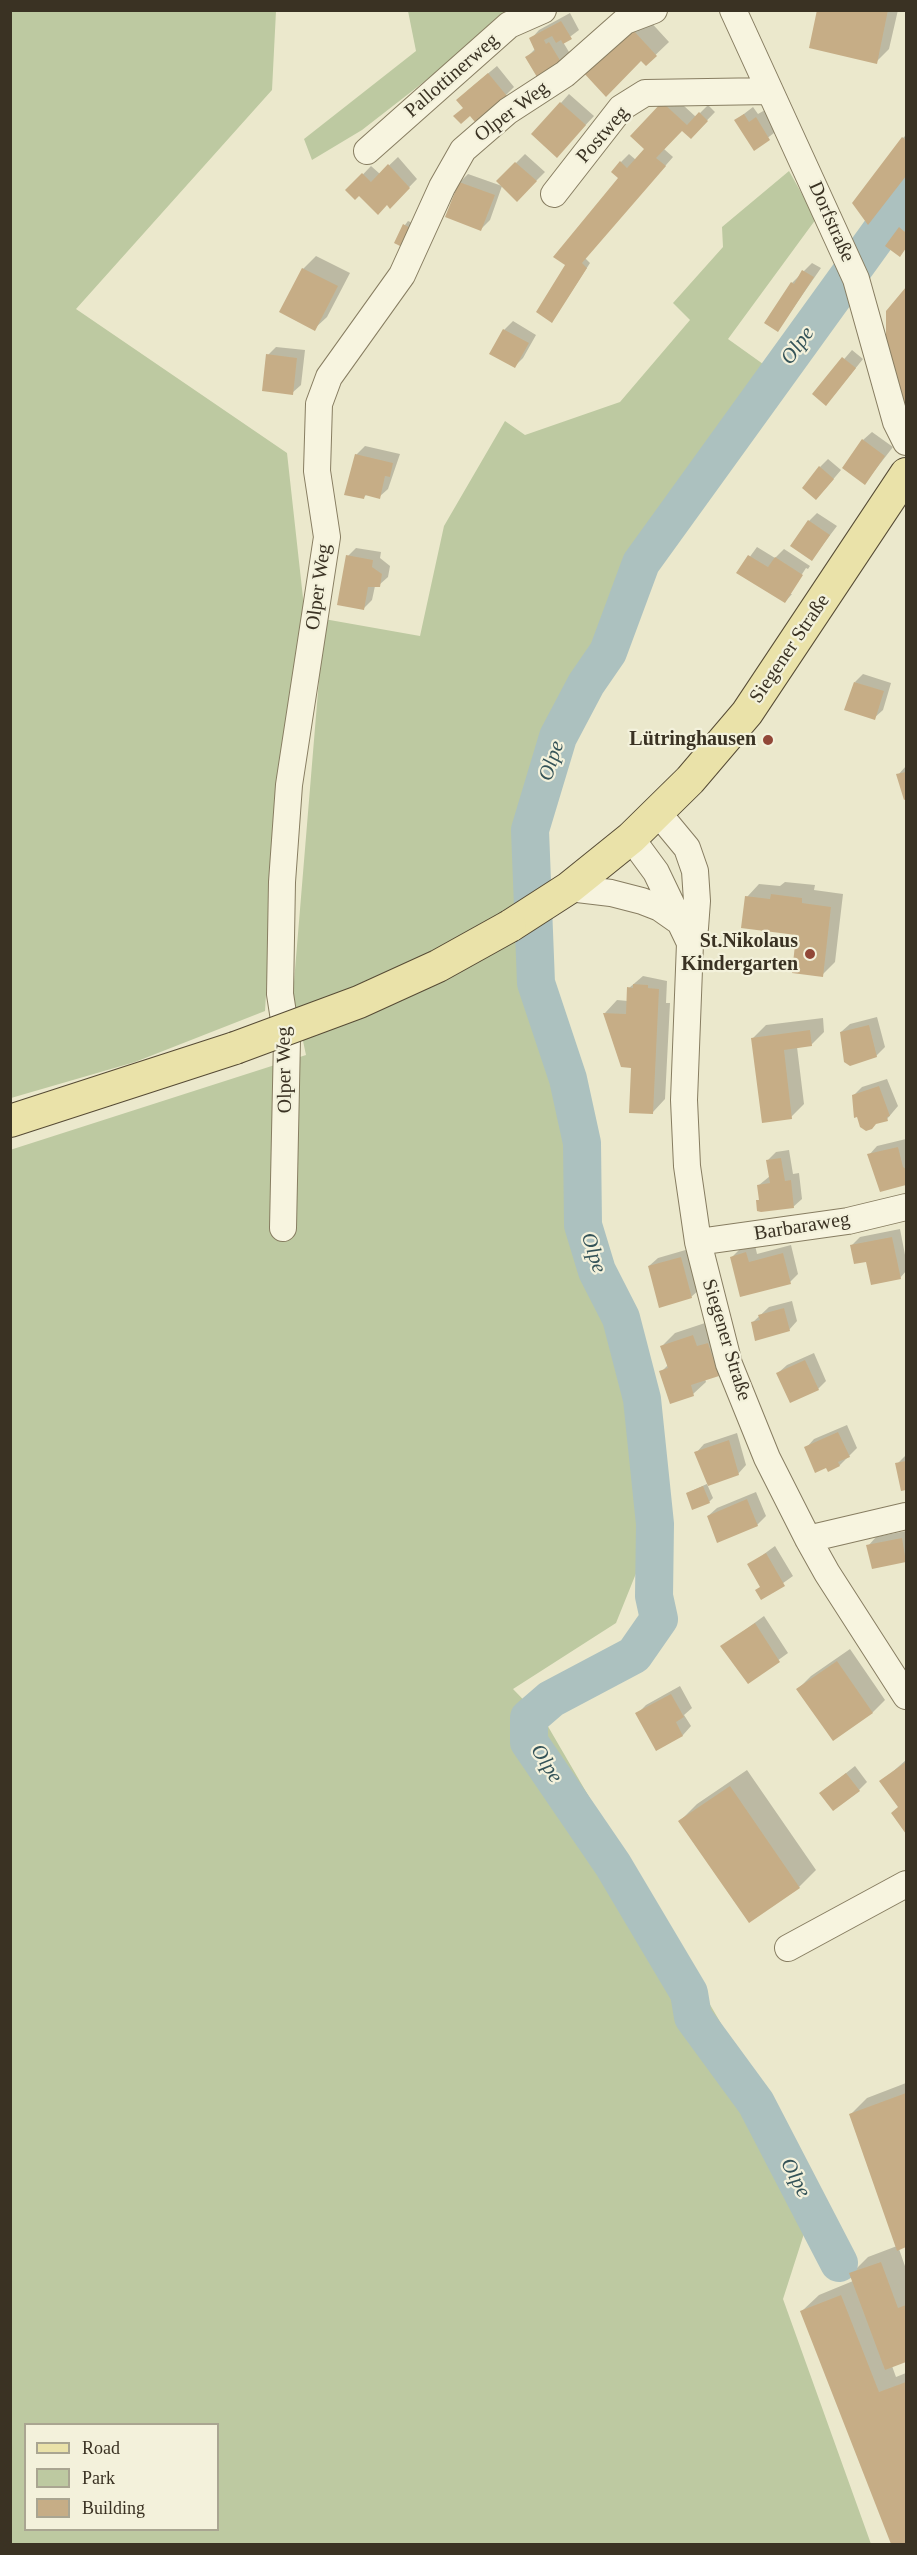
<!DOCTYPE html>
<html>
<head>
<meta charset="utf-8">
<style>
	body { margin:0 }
	#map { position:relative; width:917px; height:2555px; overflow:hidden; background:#ebe8cc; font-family:"Times New Roman",serif }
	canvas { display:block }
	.frame { position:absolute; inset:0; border:12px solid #3a3223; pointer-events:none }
	.legend { position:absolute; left:24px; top:2423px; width:195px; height:108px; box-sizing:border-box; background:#f3f1db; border:2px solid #a9a591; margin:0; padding:8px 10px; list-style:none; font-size:18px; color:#3a3223 }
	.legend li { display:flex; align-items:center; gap:12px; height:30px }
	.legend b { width:30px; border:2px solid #a9a591 }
</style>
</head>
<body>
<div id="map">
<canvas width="917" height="2555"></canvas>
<div class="frame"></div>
<ul class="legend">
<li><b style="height:8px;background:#eae2a9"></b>Road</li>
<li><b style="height:16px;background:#bdc9a1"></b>Park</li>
<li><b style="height:16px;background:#c6ad86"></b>Building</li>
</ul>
</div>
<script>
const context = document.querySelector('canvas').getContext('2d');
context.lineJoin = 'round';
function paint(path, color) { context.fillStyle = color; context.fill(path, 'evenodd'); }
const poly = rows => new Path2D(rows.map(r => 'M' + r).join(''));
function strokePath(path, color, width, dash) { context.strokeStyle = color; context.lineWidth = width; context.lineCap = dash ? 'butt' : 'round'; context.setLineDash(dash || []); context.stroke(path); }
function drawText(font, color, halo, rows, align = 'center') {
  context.font = font + ' "Times New Roman",serif'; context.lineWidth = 4.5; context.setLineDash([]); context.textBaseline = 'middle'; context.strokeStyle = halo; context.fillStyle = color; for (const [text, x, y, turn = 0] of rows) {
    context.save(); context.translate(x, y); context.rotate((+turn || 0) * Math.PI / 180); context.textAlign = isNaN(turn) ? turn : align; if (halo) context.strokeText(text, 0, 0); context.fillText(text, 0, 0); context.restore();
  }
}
const green = poly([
	[11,11,276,11,272,90,76,309,287,453,305,616,277,810,265,1011,135,1062,11,1098],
	[408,11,515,11,362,130,312,160,304,139,416,51],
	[789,171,816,219,728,339,770,369,625,571,602,645,549,730,522,828,527,983,559,1082,571,1135,576,1220,583,1263,612,1316,628,1387,639,1566,616,1623,513,1689,546,1723,818,2190,783,2299,871,2544,11,2544,10,1150,306,1055,293,994,324,619,420,636,444,526,505,421,525,435,620,402,690,320,673,303,723,247,722,227],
	[26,2424,218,2424,218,2530,26,2530]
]);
const shadow = poly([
	[819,10,898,10,889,49,876,62],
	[570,13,579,30,563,42,572,57,563,66,527,57,536,48,531,39,539,30],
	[647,18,669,42,646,64,642,59,584,71],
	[497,66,514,87,506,95,464,107,467,91],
	[569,94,594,116,565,147,533,134],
	[671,94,696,117,708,105,715,112,691,137,682,129,664,149,673,157,585,258,590,263,555,317,620,178,621,162,629,154,636,160,646,148,632,136],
	[753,107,758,114,765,110,778,130,754,148,736,120],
	[906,135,906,178,868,223,903,138],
	[525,154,545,172,517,200,498,181],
	[398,157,417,179,390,207,387,203,348,190,371,166,380,174],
	[468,174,502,186,490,220,481,229,460,182],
	[906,216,906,248,900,255,900,228,906,222,903,220],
	[408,221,417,225,404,247,405,225],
	[316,256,350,273,327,317,314,329,281,312,303,269],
	[812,263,821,268,778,330,766,323,792,283],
	[906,290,906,408,899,397,887,311],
	[513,321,536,335,523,358,515,366,504,330],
	[276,347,305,350,301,385,292,393,268,355],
	[852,350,863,359,834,395,814,394],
	[872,432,893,447,865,483,863,440],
	[365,446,400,454,388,489,379,497,367,494,364,497,356,455],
	[828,459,841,470,825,489,820,467],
	[817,513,837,526,812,559,809,521],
	[757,547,775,558,784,549,810,566,808,569,806,568,789,594,792,594,785,602,738,573],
	[356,548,381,552,380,558,390,566,388,577,379,585,375,586,372,600,363,609,348,556],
	[863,674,891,683,883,710,874,718,855,682],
	[906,766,906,798,905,798,898,775],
	[785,882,815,885,814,890,843,894,835,962,822,975,798,934,747,897,759,884,780,886],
	[643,976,667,981,666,1003,670,1003,665,1099,653,1112,632,1067,622,1066,605,1013,617,1000,628,1001,629,988],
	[877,1017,885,1047,876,1056,841,1032,850,1024],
	[823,1018,824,1032,811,1045,797,1047,804,1104,791,1117,753,1038,766,1025],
	[887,1079,898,1106,887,1119,854,1095,862,1087],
	[906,1139,906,1184,881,1190,869,1155,877,1146],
	[789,1150,793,1174,799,1173,802,1199,793,1207,758,1201,760,1198,759,1185,770,1176,768,1160,776,1152],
	[900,1229,906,1260,906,1271,900,1278,868,1260,851,1246,860,1237],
	[755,1245,757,1254,791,1245,798,1274,790,1282,732,1257,740,1249],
	[689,1249,700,1289,691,1297,649,1266,658,1258],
	[792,1301,797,1321,789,1330,752,1323,769,1307],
	[705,1323,731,1361,718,1374,705,1379,706,1382,693,1394,661,1372,668,1365,662,1346,675,1333],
	[814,1353,826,1381,818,1389,778,1373,787,1365],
	[847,1425,857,1448,840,1465,829,1470,806,1448,814,1439],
	[737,1433,746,1465,738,1474,707,1484,713,1498,709,1502,687,1493,709,1483,696,1453,704,1444],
	[906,1455,906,1488,902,1489,897,1464],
	[756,1492,766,1516,757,1525,708,1516,717,1508],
	[906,1531,906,1560,873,1567,868,1546,876,1537],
	[775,1546,793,1576,762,1598,761,1586,749,1565],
	[764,1616,788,1653,748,1682,722,1647],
	[850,1649,885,1700,873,1712,834,1739,798,1689,811,1676],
	[680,1686,692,1708,684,1715,691,1726,683,1735,657,1749,637,1714,646,1705],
	[906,1760,906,1831,893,1813,899,1807,881,1782],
	[855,1766,867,1782,859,1790,821,1793],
	[747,1770,816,1870,799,1887,680,1821,697,1804],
	[906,2083,906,2246,899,2249,906,2269,906,2360,892,2366,896,2377,906,2373,906,2544,893,2544,802,2311,819,2295,853,2281,851,2274,868,2257,897,2246,850,2115,867,2098]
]);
const river = poly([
	[839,2263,756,2103,693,2017,689,1993,613,1865,529,1742,529,1718,551,1699,634,1655,659,1619,654,1596,655,1524,642,1399,621,1318,597,1271,583,1225,582,1143,568,1079,536,983,530,830,558,737,586,684,608,652,641,563,906,196]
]);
const building = poly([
	[817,10,888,10,877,64,809,48],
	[561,21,572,39,563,44,561,40,556,43,552,36,544,40,546,44,549,42,564,67,540,82,525,57,535,51,529,38],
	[633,30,657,56,646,66,641,61,606,97,582,71],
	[488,73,507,96,475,122,470,116,461,124,453,116,463,108,456,100],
	[560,102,586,125,557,158,531,134],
	[662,102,687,125,699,112,708,121,691,139,682,131,656,158,666,166,582,263,587,268,552,323,536,312,565,265,553,257,618,178,611,172,620,161,627,168,644,149,630,136],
	[744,114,749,122,756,117,770,140,754,151,734,120],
	[902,137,906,140,906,176,868,225,852,203],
	[515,162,537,181,517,202,496,181],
	[388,164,410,188,390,209,387,205,378,215,359,196,355,200,345,190,362,173,371,182],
	[459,182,495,195,481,231,445,217],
	[403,224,414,230,404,248,394,243],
	[899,227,906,233,906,248,900,257,885,246],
	[302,268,338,286,315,331,279,312],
	[802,270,814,277,778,332,764,323,791,282,794,284],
	[906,287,906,411,898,398,886,340,886,311],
	[503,329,529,343,515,368,489,354],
	[266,354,297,358,293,395,262,391],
	[842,357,856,368,826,406,812,394],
	[862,439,885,456,865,485,842,468],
	[355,454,393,463,390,477,385,476,380,499,365,495,364,499,344,495],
	[819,466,834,479,816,500,802,488],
	[808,520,830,535,812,561,790,546],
	[346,555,373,560,372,567,382,574,380,587,368,587,364,610,337,605],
	[748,555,768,567,775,557,803,575,785,603,736,573],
	[854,682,884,691,875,720,844,710],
	[906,772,906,799,904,800,896,774],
	[771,894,802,898,802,903,831,907,823,977,792,973,796,935,741,928,745,896,770,899],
	[633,984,648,985,648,988,659,989,653,1114,629,1113,631,1068,621,1067,603,1013,626,1014,627,987,633,988],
	[869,1025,877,1057,850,1066,844,1062,840,1032],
	[810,1030,812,1046,784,1050,792,1119,762,1123,751,1038],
	[879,1086,890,1116,887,1117,888,1121,876,1124,872,1129,866,1131,860,1127,857,1117,854,1118,852,1095],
	[898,1147,903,1167,906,1169,906,1185,880,1192,867,1154],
	[781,1158,785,1181,791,1180,794,1208,761,1212,757,1211,756,1200,759,1200,757,1185,770,1183,766,1160],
	[892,1237,901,1279,871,1285,866,1262,854,1264,850,1245],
	[746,1252,749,1262,783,1253,791,1284,740,1297,730,1257],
	[681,1257,692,1298,659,1308,648,1266],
	[784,1308,790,1331,755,1341,751,1322,760,1320,758,1315],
	[693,1335,697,1346,708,1343,719,1376,691,1385,694,1396,670,1404,659,1371,668,1368,660,1346],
	[805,1360,819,1390,790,1403,776,1373],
	[838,1432,850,1457,838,1462,840,1466,828,1472,826,1468,815,1473,804,1447],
	[729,1440,739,1475,708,1486,694,1452],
	[906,1461,906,1490,901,1491,895,1463],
	[703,1486,710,1503,692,1510,686,1493],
	[747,1499,758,1526,717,1543,707,1516],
	[902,1538,906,1562,872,1569,866,1545],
	[766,1553,785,1586,761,1600,755,1590,760,1587,747,1564],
	[755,1623,780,1662,748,1684,720,1646],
	[837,1661,873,1713,833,1741,796,1689],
	[671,1694,684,1717,676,1722,683,1736,656,1751,635,1713],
	[906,1762,906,1834,891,1813,898,1807,879,1781],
	[846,1773,860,1791,833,1811,819,1793],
	[730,1786,800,1888,749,1923,678,1821],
	[906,2093,906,2247,897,2251,849,2114],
	[881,2262,898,2308,906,2305,906,2362,885,2370,849,2273],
	[841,2295,879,2392,906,2382,906,2544,891,2544,800,2311]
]);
const minor = poly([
	[733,10,856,279,896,422,906,442],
	[367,151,509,25,543,10],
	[554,194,621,108,645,93,770,91],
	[658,813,687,848,695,871,697,901,695,928,690,943,684,1100,687,1166,698,1242,729,1364,767,1458,808,1539,827,1573,906,1696],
	[631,838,656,872,690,943],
	[569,888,611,893,642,901,660,908,680,922],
	[283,1228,287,1039,280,994,282,882,289,785,327,537,317,471,319,404,329,377,402,275,442,187,463,150,508,111,565,74,625,21,654,10],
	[698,1242,848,1221,906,1207],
	[808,1539,906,1516],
	[788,1948,906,1884]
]);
const major = poly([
	[510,926,569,888,631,838,690,780,747,713,906,474],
	[10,1121,235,1048]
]);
const majorBridge = poly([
	[235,1048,359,1002,438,966,510,926]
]);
const markers = [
	[768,740,6,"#914737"],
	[810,954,6,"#914737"]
];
const streetNames = [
	["Pallottinerweg",452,76,-41],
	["Olper Weg",512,112,-37],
	["Postweg",603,135,-49],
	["Dorfstraße",831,222,66],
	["Olper Weg",319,587,-82],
	["Siegener Straße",790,649,-56],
	["Olper Weg",285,1070,-91],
	["Barbaraweg",802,1227,-9],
	["Siegener Straße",726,1340,73]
];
const poiNames = [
	["Lütringhausen",756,740],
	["St.Nikolaus",798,942],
	["Kindergarten",798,965]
];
const waterNames = [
	["Olpe",798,346,-54],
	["Olpe",552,761,-72],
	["Olpe",593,1253,72],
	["Olpe",546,1764,58],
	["Olpe",795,2178,62]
];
paint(green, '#bdc9a1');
paint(shadow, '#0003');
strokePath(river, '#acc1bf', 38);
paint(building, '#c6ad86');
strokePath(minor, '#877d61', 28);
strokePath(major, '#564b35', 34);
strokePath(minor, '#f7f4df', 26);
strokePath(major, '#eae2a9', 32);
strokePath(majorBridge, '#564b35', 34, []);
strokePath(majorBridge, '#eae2a9', 32);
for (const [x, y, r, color] of markers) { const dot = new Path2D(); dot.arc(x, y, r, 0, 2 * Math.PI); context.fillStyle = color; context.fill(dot); strokePath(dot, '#f3f1db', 2); }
drawText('20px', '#3a3223', '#f3f1db', streetNames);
drawText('bold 20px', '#3a3223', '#f3f1db', poiNames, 'right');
drawText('italic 21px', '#345358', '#f3f1db', waterNames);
</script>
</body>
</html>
